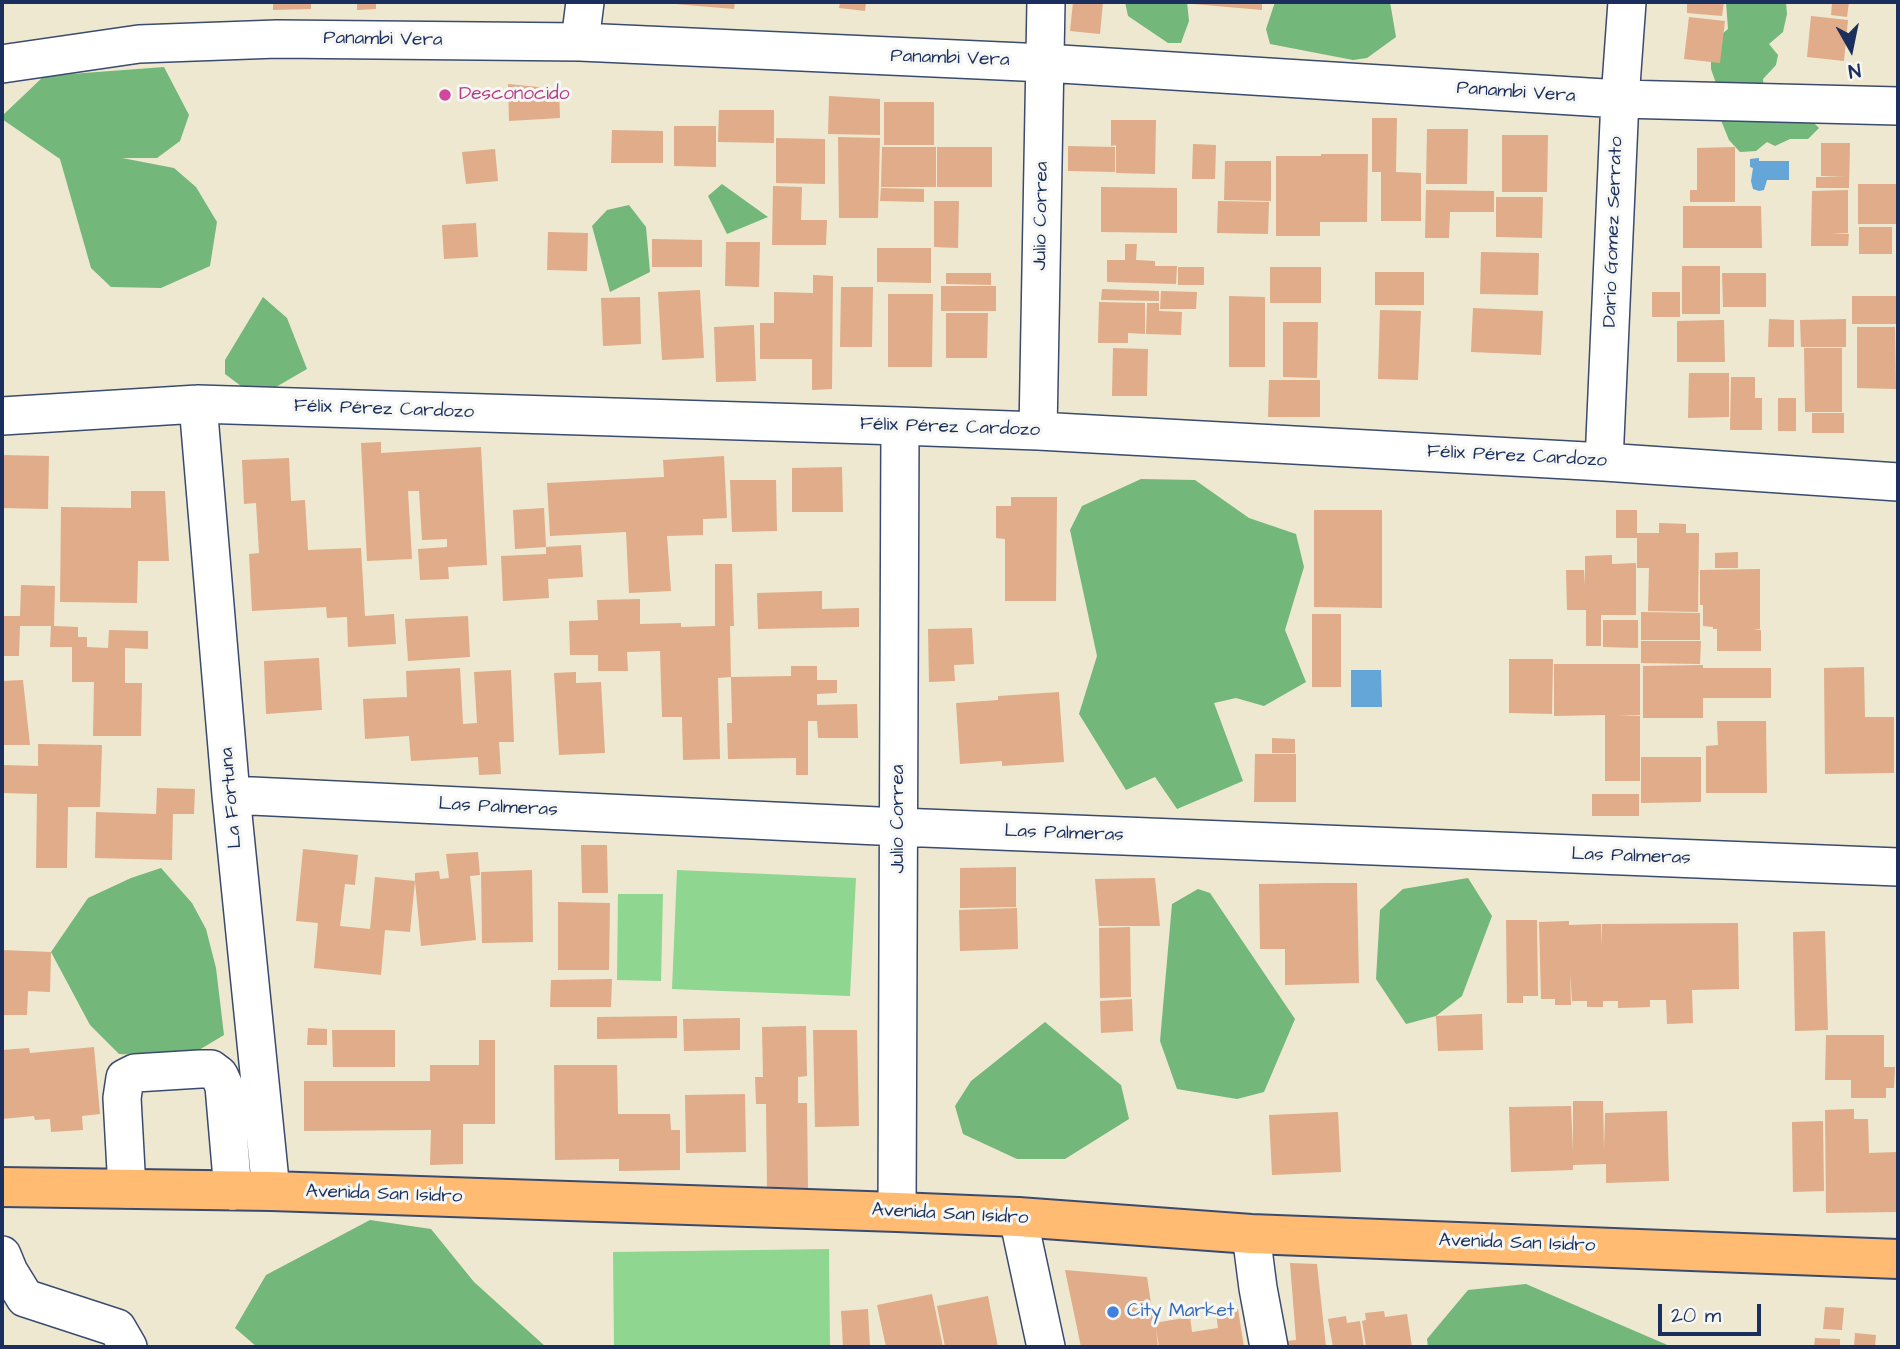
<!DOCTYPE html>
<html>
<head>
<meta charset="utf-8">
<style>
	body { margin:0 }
	#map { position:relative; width:1900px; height:1349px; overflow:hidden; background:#ede8cf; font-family:"Architects Daughter",sans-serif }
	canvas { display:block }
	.frame { position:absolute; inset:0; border:4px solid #1b2f5e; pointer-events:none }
	.north { position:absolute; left:1816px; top:14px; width:70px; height:70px; -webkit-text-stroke:5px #f6f6f2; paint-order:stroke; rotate:171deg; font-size:19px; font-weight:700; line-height:28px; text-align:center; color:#1b2f5e }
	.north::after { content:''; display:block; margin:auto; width:24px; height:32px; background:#1b2f5e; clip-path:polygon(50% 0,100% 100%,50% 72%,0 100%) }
	.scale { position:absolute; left:1658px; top:1304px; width:103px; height:32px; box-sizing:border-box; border:4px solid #1b2f5e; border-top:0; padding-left:9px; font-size:21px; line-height:24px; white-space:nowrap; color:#1b2f5e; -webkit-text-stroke:5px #f6f6f2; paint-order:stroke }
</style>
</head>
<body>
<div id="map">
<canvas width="1900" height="1349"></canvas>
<div class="frame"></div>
<div class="north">N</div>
<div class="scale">20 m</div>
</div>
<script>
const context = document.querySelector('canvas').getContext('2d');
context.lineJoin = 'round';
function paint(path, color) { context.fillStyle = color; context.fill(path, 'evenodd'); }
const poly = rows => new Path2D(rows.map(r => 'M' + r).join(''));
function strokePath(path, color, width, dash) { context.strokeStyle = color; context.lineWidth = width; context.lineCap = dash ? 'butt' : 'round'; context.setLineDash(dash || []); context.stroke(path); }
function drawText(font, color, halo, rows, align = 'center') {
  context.font = font + ' "Architects Daughter",sans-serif'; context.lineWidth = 6; context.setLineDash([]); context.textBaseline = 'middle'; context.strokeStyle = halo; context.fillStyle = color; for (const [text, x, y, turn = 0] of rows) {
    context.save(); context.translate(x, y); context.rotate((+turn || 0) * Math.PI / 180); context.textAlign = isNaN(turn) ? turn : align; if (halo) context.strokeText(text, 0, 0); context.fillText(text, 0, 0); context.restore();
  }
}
const green = poly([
	[677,870,856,878,850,996,672,989],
	[618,894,663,894,661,981,617,980],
	[829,1249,830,1347,614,1347,613,1252]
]);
const forest = poly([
	[1125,2,1187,2,1189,21,1181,43,1168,43,1128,16],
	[1275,2,1390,2,1396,37,1367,58,1353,60,1270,44,1266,29],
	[1726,2,1786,2,1787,14,1783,32,1769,44,1778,55,1776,65,1763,79,1764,92,1813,122,1819,128,1808,139,1790,139,1775,146,1767,142,1756,151,1740,152,1729,140,1720,118,1719,92,1711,69,1711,53,1716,39,1728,29],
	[164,67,189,115,180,141,157,158,122,158,174,168,196,187,217,222,210,266,161,288,111,287,91,268,60,159,2,119,2,116,44,76],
	[722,184,768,217,727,234,708,196],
	[629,205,646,227,650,272,610,292,592,226,607,210],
	[263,297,287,318,307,369,257,398,225,374,225,360],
	[1141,479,1195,480,1249,518,1296,534,1304,567,1285,630,1306,682,1264,706,1236,698,1214,703,1243,781,1177,809,1155,777,1126,790,1079,714,1097,656,1070,530,1082,506],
	[161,868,192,903,206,929,216,968,224,1035,199,1050,174,1057,119,1054,90,1025,51,952,88,898,131,878],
	[1468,878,1492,916,1462,996,1436,1016,1406,1024,1376,979,1380,910,1403,889],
	[1198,889,1210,893,1295,1019,1264,1092,1237,1099,1177,1089,1160,1041,1172,904],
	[1045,1022,1121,1085,1129,1119,1065,1159,1017,1159,963,1134,955,1106,971,1081],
	[370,1220,431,1229,474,1282,546,1347,257,1347,235,1328,266,1275],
	[1526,1284,1672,1347,1428,1347,1427,1339,1468,1290]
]);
const water = poly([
	[1759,158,1759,161,1789,161,1789,180,1767,180,1764,190,1759,191,1753,189,1751,181,1753,168,1750,167,1750,159],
	[1351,670,1381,670,1382,707,1351,707]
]);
const building = poly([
	[273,2,311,2,311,9,273,10],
	[357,2,376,2,376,9,357,10],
	[675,2,735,2,734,9,675,4],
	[840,2,866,2,865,11,839,8],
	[1073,2,1103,2,1100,34,1070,31],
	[1193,2,1262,2,1262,10,1193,4],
	[1687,2,1724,2,1722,16,1687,13],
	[1832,2,1849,2,1847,17,1831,15],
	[1811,16,1848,20,1844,61,1807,57],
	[1689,17,1725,21,1720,63,1684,59],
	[508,84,559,89,560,118,509,121],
	[829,96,880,99,880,135,828,134],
	[884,102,934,102,934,145,884,145],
	[719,110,774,110,774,143,718,142],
	[1372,118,1397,118,1396,172,1421,173,1421,221,1381,221,1381,172,1372,172],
	[1111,120,1156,120,1155,174,1116,173,1116,145,1111,146],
	[674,126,716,126,716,167,674,166],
	[1427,129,1468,129,1467,184,1426,184],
	[612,130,663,131,663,163,611,163],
	[1502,135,1548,135,1547,192,1502,192],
	[838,137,880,138,878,218,839,218],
	[776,138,825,139,825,184,776,183],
	[1821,143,1850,143,1849,188,1816,188,1816,177,1845,177,1821,176],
	[1193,144,1216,145,1215,179,1192,179],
	[1068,146,1115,147,1115,172,1068,171],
	[882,147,936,147,936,187,881,187],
	[937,147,992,147,992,187,937,187],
	[1735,147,1735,202,1690,202,1690,190,1697,190,1697,148],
	[495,149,498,181,466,184,462,152],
	[1321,154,1368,154,1367,222,1320,222,1320,236,1276,236,1276,156,1321,156],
	[1225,161,1271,161,1271,201,1224,200],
	[1858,184,1898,184,1898,224,1858,224],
	[773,186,802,187,801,220,827,220,826,245,772,245],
	[1101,187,1177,188,1177,233,1101,232],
	[881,188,924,189,924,202,880,201],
	[1426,190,1494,191,1494,212,1450,212,1449,238,1425,238],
	[1848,190,1848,233,1831,234,1849,234,1848,246,1811,246,1812,191],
	[1496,197,1543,197,1542,238,1496,237],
	[934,201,959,201,958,248,934,247],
	[1218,201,1269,202,1268,234,1217,233],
	[1683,206,1761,206,1762,248,1683,248],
	[476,223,478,257,444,259,442,225],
	[1859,227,1892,227,1892,254,1859,254],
	[548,232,588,233,587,271,547,270],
	[652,239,702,240,702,267,652,267],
	[726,242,760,242,759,287,725,286],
	[1125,244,1137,244,1136,260,1155,261,1155,266,1177,266,1176,284,1107,282,1107,260,1125,260],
	[877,248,931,248,931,283,877,282],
	[1481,252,1539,253,1538,295,1480,294],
	[1682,266,1720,266,1720,314,1682,314],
	[1178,267,1204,267,1204,285,1178,285],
	[1270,267,1321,267,1321,303,1270,303],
	[1375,272,1424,272,1424,305,1375,305],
	[946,273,991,273,991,285,946,284],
	[1722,273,1766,273,1766,307,1723,307],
	[813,275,833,276,832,389,812,390,812,359,760,359,760,323,774,323,774,292,813,293],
	[941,286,996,286,996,311,941,311],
	[841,287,873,287,872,347,840,347],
	[1102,289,1159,291,1159,301,1101,300],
	[700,290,704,358,662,360,658,292],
	[1161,291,1197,292,1196,309,1160,309],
	[1652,292,1680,292,1680,317,1652,317],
	[888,294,933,294,932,367,888,367],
	[1229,296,1265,297,1265,367,1229,367],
	[1852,296,1897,296,1897,324,1852,324],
	[640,297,641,344,603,346,601,298],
	[1099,302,1145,303,1145,334,1128,333,1128,343,1098,343],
	[1147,303,1159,303,1159,311,1182,312,1181,335,1146,334],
	[1473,308,1543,311,1541,355,1471,352],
	[1380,310,1421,311,1418,380,1378,379],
	[946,313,988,313,987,358,946,358],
	[1769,319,1794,320,1794,347,1768,347],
	[1846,319,1846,347,1801,347,1800,320],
	[1724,320,1725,362,1677,362,1677,321],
	[1283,322,1318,322,1317,378,1283,377],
	[754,325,756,381,716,382,714,327],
	[1857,327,1895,327,1896,389,1857,388],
	[1113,348,1148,349,1147,396,1112,396],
	[1804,348,1842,348,1842,412,1805,412],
	[1689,373,1729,373,1729,417,1688,418],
	[1731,377,1755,377,1755,398,1762,398,1762,430,1730,430],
	[1269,380,1320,380,1320,417,1268,417],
	[1778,398,1796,398,1796,431,1778,431],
	[1812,413,1844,413,1844,433,1812,433],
	[381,442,381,453,481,447,487,565,448,567,449,579,420,580,418,549,447,547,447,539,422,540,419,491,408,491,412,559,367,561,361,443],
	[2,455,49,456,48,509,2,508],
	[724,456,727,518,703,519,703,535,667,536,671,591,629,593,626,532,550,536,547,483,664,477,663,460],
	[289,458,291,501,305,500,308,550,361,548,365,616,394,614,396,644,348,647,347,617,327,618,326,607,252,611,249,554,259,553,256,503,244,504,242,460],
	[842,467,843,512,792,512,792,468],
	[730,480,776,480,777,531,732,532],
	[131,491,165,491,169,561,138,561,137,603,60,602,61,507,131,508],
	[1011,497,1057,497,1056,601,1005,601,1005,539,996,538,996,506,1011,506],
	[544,508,546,547,515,549,513,510],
	[1314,510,1382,510,1382,608,1314,607],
	[1616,510,1637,510,1637,533,1659,533,1659,523,1686,524,1686,533,1699,533,1698,612,1648,611,1649,568,1637,568,1637,538,1616,538],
	[581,545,583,577,548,579,549,598,503,601,501,556,546,554,546,547],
	[1738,552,1738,568,1715,568,1715,553],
	[1612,555,1612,564,1636,563,1636,615,1601,615,1601,646,1586,646,1586,610,1567,610,1566,570,1584,570,1585,586,1585,556],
	[715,564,732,564,734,626,730,626,731,677,718,678,720,759,683,760,682,717,662,717,660,651,627,652,628,671,598,671,598,655,570,655,569,621,598,620,597,600,640,599,640,624,681,623,681,627,715,626],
	[1760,569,1760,629,1753,630,1761,630,1761,651,1717,651,1717,629,1713,629,1713,627,1703,626,1703,605,1700,605,1700,570],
	[21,585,55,586,54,626,78,627,78,637,87,637,87,647,108,648,109,630,148,631,148,649,125,648,125,683,142,683,141,736,93,736,94,682,72,682,72,647,50,647,51,626,20,626,19,656,2,656,2,616,20,616],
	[822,591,822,609,859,608,859,627,758,629,757,593],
	[1641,612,1700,613,1700,640,1641,640],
	[1312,614,1341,614,1341,687,1312,687],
	[468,616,470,657,408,661,405,619],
	[1603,620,1638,620,1638,648,1603,647],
	[972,628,974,664,954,665,955,681,929,682,928,629],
	[1641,641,1701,641,1700,664,1641,663],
	[319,658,322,710,266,714,264,661],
	[1509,659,1553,659,1552,714,1509,713],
	[1554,664,1640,664,1640,715,1618,716,1640,716,1640,781,1605,781,1605,715,1554,716],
	[1703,665,1703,668,1771,668,1771,698,1703,698,1703,718,1643,718,1643,666],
	[791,666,817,666,817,680,837,680,837,693,817,694,817,705,857,704,858,738,818,738,817,721,808,721,808,775,796,775,796,758,728,759,727,723,732,723,731,677,791,676],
	[1864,667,1865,717,1894,717,1894,773,1825,774,1824,668],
	[460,668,463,724,477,723,474,672,511,670,514,742,499,742,501,774,479,775,478,757,411,761,409,736,365,739,363,699,407,697,406,671],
	[576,672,576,683,601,682,605,753,559,755,554,673],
	[23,680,30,745,2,745,2,681],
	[1059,692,1064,762,1002,766,1002,761,960,764,956,703,998,700,998,696],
	[1717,721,1766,721,1767,793,1706,793,1706,746,1718,745],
	[1272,738,1295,739,1295,753,1272,753],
	[38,744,102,745,100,807,68,807,67,868,36,868,37,794,2,793,2,765,38,766],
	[1255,754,1296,754,1296,802,1254,802],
	[1641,757,1701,757,1701,802,1641,803],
	[157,788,195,789,194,814,173,814,172,860,95,858,96,812,156,814],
	[1592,794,1639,794,1639,816,1592,816],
	[581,845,607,845,608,893,582,893],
	[303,849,358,855,355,885,345,884,340,926,370,929,375,877,415,881,415,873,439,871,440,879,449,878,446,854,478,852,480,875,470,876,476,940,421,946,415,881,410,932,385,930,381,975,314,968,318,923,296,921],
	[1016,867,1016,907,960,908,960,868],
	[532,870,533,942,482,943,481,872],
	[1155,878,1160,926,1099,926,1095,879],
	[1327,883,1357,883,1359,983,1285,985,1285,949,1260,949,1259,884],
	[558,902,610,903,609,970,558,970],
	[1017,908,1018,949,960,951,959,910],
	[1506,920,1537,920,1538,996,1523,996,1523,1003,1507,1003],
	[1569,921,1569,925,1601,924,1601,946,1602,924,1738,923,1739,989,1692,990,1693,1023,1667,1024,1666,1000,1650,1000,1650,1007,1618,1008,1618,1001,1603,1001,1603,1007,1587,1007,1587,1001,1572,1001,1570,972,1571,1005,1555,1005,1555,999,1541,999,1539,922],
	[1130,927,1131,997,1100,998,1099,928],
	[1825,931,1828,1030,1795,1031,1793,932],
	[2,950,51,952,50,992,28,991,27,1015,2,1015],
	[612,979,611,1007,550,1007,551,980],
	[1132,999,1133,1031,1101,1033,1100,1001],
	[1482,1014,1483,1050,1438,1051,1436,1016],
	[677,1016,677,1038,597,1039,597,1017],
	[740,1018,740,1050,684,1051,683,1019],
	[806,1026,807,1076,798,1077,798,1103,807,1103,808,1188,767,1189,766,1104,756,1104,755,1077,763,1077,762,1027],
	[308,1028,327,1029,327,1045,307,1045],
	[332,1030,395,1030,395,1067,333,1067],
	[813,1030,857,1030,859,1126,815,1127],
	[1826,1035,1884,1035,1884,1067,1895,1067,1894,1088,1886,1088,1886,1098,1851,1098,1851,1080,1825,1080],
	[479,1040,495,1040,495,1124,463,1124,463,1164,430,1165,431,1130,304,1131,304,1081,430,1081,430,1065,479,1065],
	[94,1047,100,1114,82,1116,83,1130,51,1132,50,1119,35,1120,34,1116,2,1119,2,1050,29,1048,30,1053],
	[554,1065,617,1065,618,1114,670,1114,671,1130,680,1130,680,1170,619,1171,619,1159,555,1160],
	[745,1094,746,1152,686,1153,685,1095],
	[1573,1101,1603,1101,1604,1150,1605,1113,1667,1111,1669,1181,1606,1183,1606,1164,1573,1165,1573,1170,1511,1172,1509,1107,1571,1106,1573,1151],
	[1854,1109,1854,1119,1868,1119,1869,1153,1898,1152,1898,1212,1826,1213,1825,1110],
	[1338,1112,1341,1172,1272,1175,1269,1115],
	[1823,1121,1824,1191,1793,1192,1792,1122],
	[1290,1263,1317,1264,1326,1347,1277,1347,1276,1342,1296,1340],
	[1065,1270,1147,1277,1154,1323,1190,1317,1192,1332,1218,1328,1216,1313,1238,1309,1244,1347,1159,1347,1156,1328,1158,1347,1081,1347],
	[932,1294,943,1347,886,1347,877,1305],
	[988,1296,998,1347,945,1347,937,1306],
	[1825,1307,1844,1308,1842,1330,1823,1329],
	[868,1309,870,1347,843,1347,841,1311],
	[1384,1311,1385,1317,1407,1314,1412,1347,1366,1347,1362,1321,1366,1320,1365,1313],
	[1346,1316,1347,1323,1360,1321,1364,1347,1333,1347,1328,1319],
	[1855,1333,1876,1335,1875,1347,1854,1347],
	[1815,1338,1840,1339,1840,1347,1814,1347]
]);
const minor = poly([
	[580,42,585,2],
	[2,64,139,44,277,39,580,42,1045,63,1620,99,1898,106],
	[198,404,231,795,271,1191],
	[2,416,198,404,900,426,1038,431,1604,462,1898,482],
	[1038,431,1046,2],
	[1604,462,1620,99,1627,2],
	[231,795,899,827,1898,867],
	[127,1189,122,1098,125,1078,135,1073,200,1069,211,1069,219,1075,224,1086,233,1191],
	[897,1212,900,426],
	[1018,1217,1046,1347],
	[1251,1234,1258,1288,1269,1347],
	[2,1255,9,1272,25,1298,117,1328,128,1347]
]);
const major = poly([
	[2,1187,271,1191,897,1212,1018,1217,1251,1234,1898,1259]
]);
const markers = [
	[445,95,7,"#d1479c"],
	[1113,1312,7,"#3f7fe0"]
];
const streetNames = [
	["Panambi Vera",383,40,1],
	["Panambi Vera",950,59,2],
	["Panambi Vera",1516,93,4],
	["Julio Correa",1042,216,-89],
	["Dario Gomez Serrato",1614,232,-88],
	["Félix Pérez Cardozo",384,410,2],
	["Félix Pérez Cardozo",950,428,2],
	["Félix Pérez Cardozo",1517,457,3],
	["La Fortuna",232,798,-95],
	["Las Palmeras",498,808,3],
	["Julio Correa",899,819,-90],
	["Las Palmeras",1064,834,2],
	["Las Palmeras",1631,857,2],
	["Avenida San Isidro",384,1195,2],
	["Avenida San Isidro",950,1215,3],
	["Avenida San Isidro",1517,1244,2]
];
const hotelNames = [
	["Desconocido",459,95]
];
const shopNames = [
	["City Market",1127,1312]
];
paint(green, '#8fd690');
paint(forest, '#73b77a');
paint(water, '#64a6d8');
paint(building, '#e0ac89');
strokePath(minor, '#3a4b6f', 40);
strokePath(major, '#3a4b6f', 42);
strokePath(minor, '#fff', 37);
strokePath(major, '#febb71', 38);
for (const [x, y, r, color] of markers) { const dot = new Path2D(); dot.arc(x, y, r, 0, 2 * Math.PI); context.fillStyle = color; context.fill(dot); strokePath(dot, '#f6f6f2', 2.5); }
drawText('19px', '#1b2f5e', '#f6f6f2', streetNames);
drawText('19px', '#b23c85', '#f6f6f2', hotelNames, 'left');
drawText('19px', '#366cbe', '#f6f6f2', shopNames, 'left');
</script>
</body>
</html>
